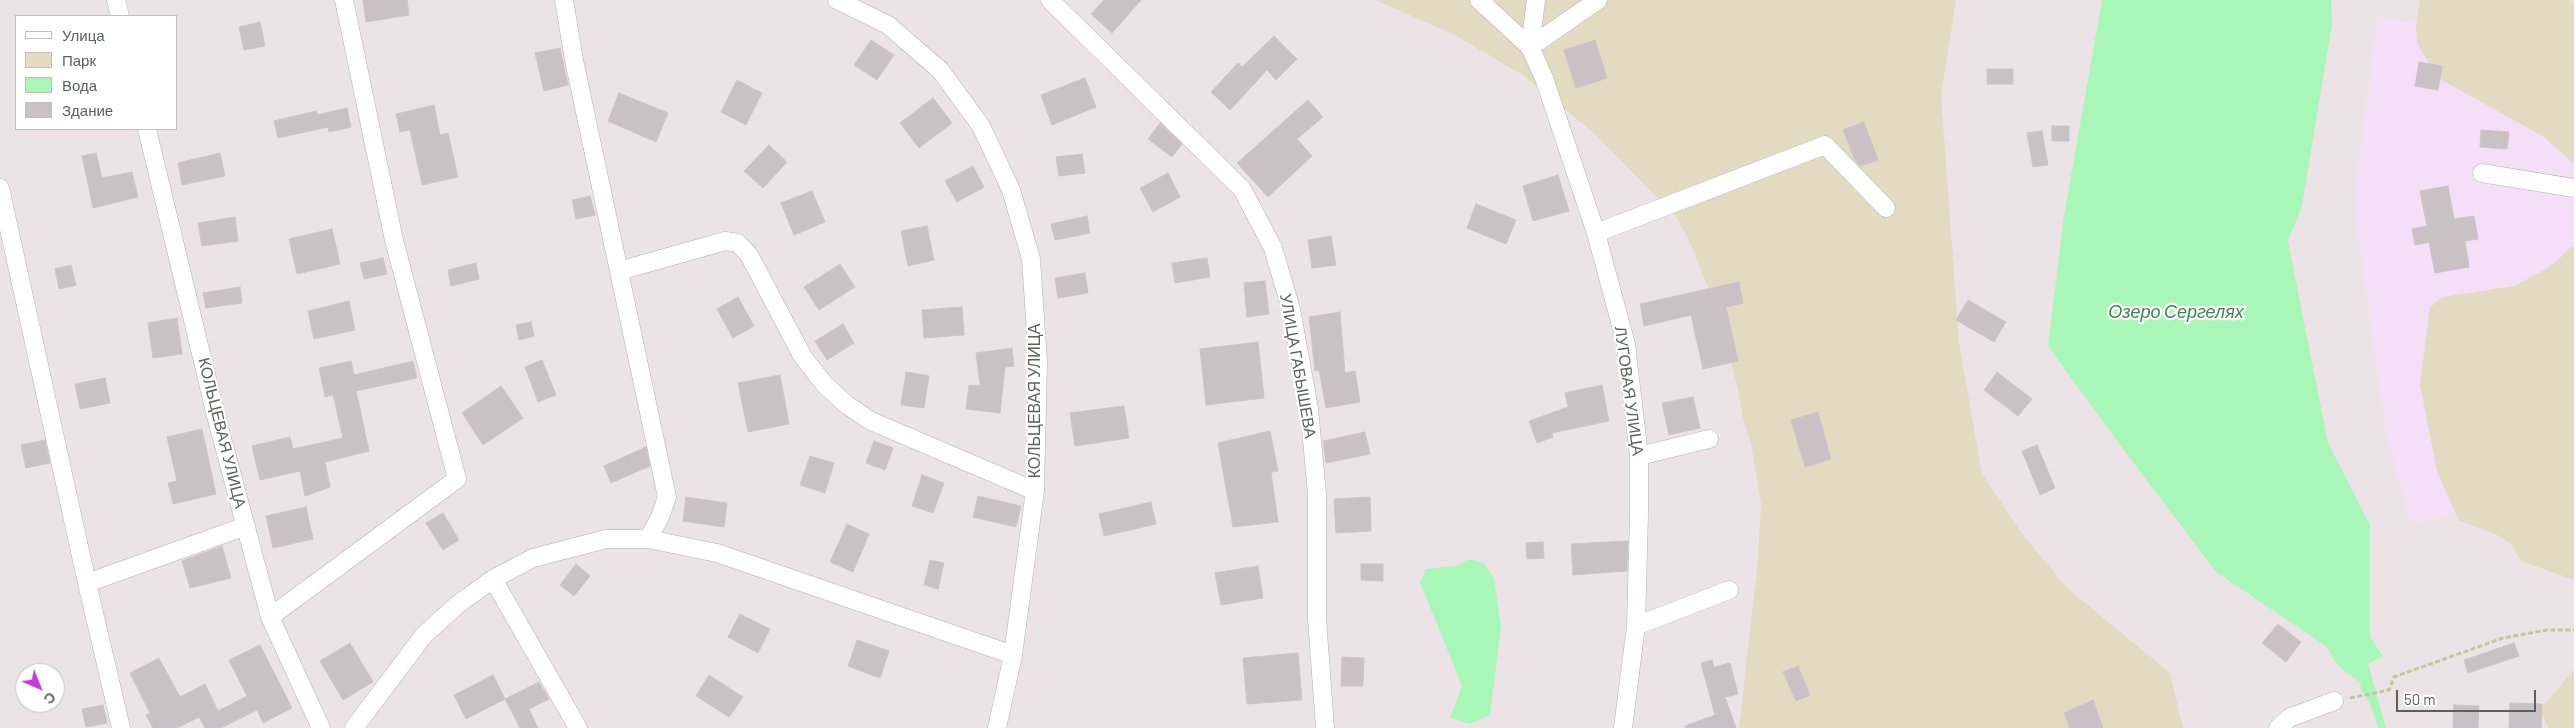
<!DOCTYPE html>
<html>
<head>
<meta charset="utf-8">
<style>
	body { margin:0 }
	#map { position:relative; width:2574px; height:728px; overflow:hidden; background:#ece3e7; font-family:Barlow,sans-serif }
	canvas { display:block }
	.legend { position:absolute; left:15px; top:15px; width:162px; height:115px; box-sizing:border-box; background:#fff; border:1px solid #bdc0be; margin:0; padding:6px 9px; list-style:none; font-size:15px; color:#5b625d }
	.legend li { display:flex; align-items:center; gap:10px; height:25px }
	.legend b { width:25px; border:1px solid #bdc0be }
	.north { position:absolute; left:15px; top:663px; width:50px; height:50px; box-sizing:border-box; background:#fff; border:1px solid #bdc0be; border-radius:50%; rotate:136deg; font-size:14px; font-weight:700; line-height:20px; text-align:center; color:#5b625d }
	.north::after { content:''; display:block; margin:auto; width:18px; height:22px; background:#c33cd9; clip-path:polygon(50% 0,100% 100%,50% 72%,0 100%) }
	.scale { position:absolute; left:2396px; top:690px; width:140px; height:22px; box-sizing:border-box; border:2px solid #5b625d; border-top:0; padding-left:6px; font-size:15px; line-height:18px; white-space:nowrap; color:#5b625d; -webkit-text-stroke:4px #fff; paint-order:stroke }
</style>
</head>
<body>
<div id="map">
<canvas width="2574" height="728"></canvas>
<ul class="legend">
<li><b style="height:6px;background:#fff"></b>Улица</li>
<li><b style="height:14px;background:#e2dbc1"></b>Парк</li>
<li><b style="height:14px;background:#a8f7b9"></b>Вода</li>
<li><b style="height:14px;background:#cac1c5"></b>Здание</li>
</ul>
<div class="north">С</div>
<div class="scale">50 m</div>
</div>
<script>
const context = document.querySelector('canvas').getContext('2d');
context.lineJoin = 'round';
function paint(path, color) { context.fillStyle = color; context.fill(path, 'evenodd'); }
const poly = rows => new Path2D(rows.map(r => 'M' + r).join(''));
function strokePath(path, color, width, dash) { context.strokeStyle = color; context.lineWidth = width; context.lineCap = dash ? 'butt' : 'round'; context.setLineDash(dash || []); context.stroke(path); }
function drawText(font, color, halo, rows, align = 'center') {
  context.font = font + ' Barlow,sans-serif'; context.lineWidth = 4.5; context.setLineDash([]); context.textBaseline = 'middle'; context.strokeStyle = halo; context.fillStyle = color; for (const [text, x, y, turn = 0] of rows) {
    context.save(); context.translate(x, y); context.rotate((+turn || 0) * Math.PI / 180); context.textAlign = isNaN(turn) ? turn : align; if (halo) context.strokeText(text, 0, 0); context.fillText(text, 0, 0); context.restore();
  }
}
const medical = poly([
	[2378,18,2574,40,2574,476,2412,525,2386,430,2357,226,2357,178]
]);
const green = poly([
	[1375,0,1956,0,1941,95,1959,343,1982,474,2020,531,2067,588,2170,673,2183,728,1739,728,1758,560,1761,503,1751,443,1743,418,1738,389,1718,312,1689,240,1676,217,1594,133,1524,76,1453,34],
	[2420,0,2570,0,2574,4,2574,164,2544,137,2438,78,2417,43,2416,25],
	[2574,245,2574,580,2521,561,2511,544,2495,534,2459,521,2437,472,2420,384,2430,307,2443,297,2514,286,2548,268],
	[2574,670,2574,728,2549,728,2539,711]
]);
const water = poly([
	[2102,0,2331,0,2332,24,2302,206,2288,241,2328,443,2370,525,2370,637,2383,656,2368,664,2386,728,2378,728,2370,704,2361,690,2360,682,2338,666,2326,646,2216,572,2117,441,2048,346,2064,216],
	[1469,559,1485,564,1494,579,1501,627,1490,715,1470,724,1450,718,1462,686,1420,582,1426,569,1456,566]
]);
const building = poly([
	[363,0,407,0,409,15,366,22,363,0],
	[1104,0,1141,0,1112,33,1091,14,1104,0],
	[260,22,265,46,244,50,239,27,260,22],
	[1274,36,1297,59,1276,80,1267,70,1230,110,1211,92,1238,63,1242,67,1274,36],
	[871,40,894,55,877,80,854,65,871,40],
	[1595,40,1607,78,1576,88,1564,50,1595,40],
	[560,48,568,85,544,91,535,53,560,48],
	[2419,62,2442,66,2438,90,2415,86,2419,62],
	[1987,69,2013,69,2013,84,1987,84,1987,69],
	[1085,78,1096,107,1052,125,1041,95,1085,78],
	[737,80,762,93,746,125,721,112,737,80],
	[619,93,668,113,656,142,608,121,619,93],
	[933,98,952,123,919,148,900,123,933,98],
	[1308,100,1323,117,1297,139,1312,156,1268,197,1237,163,1308,100],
	[434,105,440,135,448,133,458,177,422,185,410,130,400,132,396,114,434,105],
	[347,108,351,127,329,132,328,127,278,138,274,121,316,111,317,115,347,108],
	[1864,122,1878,160,1860,166,1855,160,1843,130,1864,122],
	[1160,123,1182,144,1172,157,1148,139,1160,123],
	[2052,126,2069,126,2069,141,2052,141,2052,126],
	[2481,130,2509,132,2507,149,2480,147,2481,130],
	[2042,131,2048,165,2033,167,2027,133,2042,131],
	[769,145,787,162,763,188,744,171,769,145],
	[96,153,102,178,132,172,138,197,93,208,82,156,96,153],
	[220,153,225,176,182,185,178,163,220,153],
	[1082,154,1085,173,1059,176,1056,157,1082,154],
	[973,166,984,187,957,202,945,181,973,166],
	[1168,173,1180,197,1153,212,1140,188,1168,173],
	[1558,175,1569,211,1533,221,1523,186,1558,175],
	[2448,186,2454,219,2474,216,2478,239,2465,241,2469,267,2435,273,2429,242,2415,245,2412,229,2427,226,2420,191,2448,186],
	[812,191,825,222,794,235,781,203,812,191],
	[590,196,595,215,576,219,572,200,590,196],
	[1476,204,1516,220,1506,244,1467,228,1476,204],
	[1087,216,1090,233,1055,240,1051,224,1087,216],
	[235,217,238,241,202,246,198,223,235,217],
	[927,226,934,260,908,266,901,231,927,226],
	[332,229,340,264,297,274,289,239,332,229],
	[1331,236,1336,265,1312,268,1308,240,1331,236],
	[383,258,387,274,364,279,360,263,383,258],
	[1207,258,1210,277,1175,283,1172,263,1207,258],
	[476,263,479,279,451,286,448,270,476,263],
	[840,264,855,287,819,310,804,287,840,264],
	[71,265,76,285,59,289,55,269,71,265],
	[1085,273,1088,293,1058,298,1055,278,1085,273],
	[1265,281,1269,314,1247,317,1244,283,1265,281],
	[1739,282,1743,303,1726,307,1738,361,1703,369,1691,315,1644,326,1640,304,1739,282],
	[240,287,242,303,206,308,203,293,240,287],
	[738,297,754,326,733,338,717,309,738,297],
	[1968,300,2006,322,1994,342,1956,320,1968,300],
	[349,301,355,330,314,339,308,311,349,301],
	[962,307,964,335,924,338,922,310,962,307],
	[1340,312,1345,373,1355,371,1360,402,1326,408,1319,370,1315,371,1309,317,1340,312],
	[177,318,182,354,153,358,148,323,177,318],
	[531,322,534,336,519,340,516,325,531,322],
	[843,324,854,343,827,360,815,341,843,324],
	[1258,342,1264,398,1206,405,1200,349,1258,342],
	[1012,348,1014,366,1005,367,1000,413,966,409,969,385,980,386,976,353,1012,348],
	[542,360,556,395,538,402,525,367,542,360],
	[351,361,354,375,413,361,417,378,356,391,369,451,325,462,330,487,305,496,300,471,260,480,252,446,290,437,293,449,343,438,333,395,325,397,319,368,351,361],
	[906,372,929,376,924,408,901,405,906,372],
	[1997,372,2032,399,2018,416,1984,390,1997,372],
	[780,375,789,424,748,432,738,383,780,375],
	[105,378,110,403,80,409,75,384,105,378],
	[1602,385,1609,421,1552,433,1553,437,1537,443,1529,421,1568,407,1565,393,1602,385],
	[501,386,523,418,483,445,462,413,501,386],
	[1693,397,1700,428,1669,435,1662,403,1693,397],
	[1124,406,1129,438,1075,446,1070,413,1124,406],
	[1818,412,1831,459,1805,467,1791,420,1818,412],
	[202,429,216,494,173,504,168,483,177,481,167,437,202,429],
	[1270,431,1278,471,1271,472,1278,522,1233,527,1218,443,1270,431],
	[1365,432,1370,454,1326,463,1323,441,1365,432],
	[45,440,50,463,26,468,21,445,45,440],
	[874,441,893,448,885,470,866,463,874,441],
	[2037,445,2055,488,2040,495,2022,451,2037,445],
	[646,447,650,466,611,483,604,466,646,447],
	[810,456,834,463,825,493,800,485,810,456],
	[922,475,944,483,933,513,912,506,922,475],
	[978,496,1021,506,1016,527,973,517,978,496],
	[686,497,727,503,724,527,683,521,686,497],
	[1370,497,1371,531,1336,533,1334,499,1370,497],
	[1151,502,1156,524,1104,536,1099,514,1151,502],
	[306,507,313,539,273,548,266,516,306,507],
	[443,513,459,540,443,550,426,523,443,513],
	[847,524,869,534,853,572,830,562,847,524],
	[1628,541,1627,571,1573,575,1571,544,1628,541],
	[1543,542,1544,558,1527,559,1526,543,1543,542],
	[222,546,231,578,190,588,182,561,222,546],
	[930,560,944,563,938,589,924,585,930,560],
	[576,564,590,576,574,596,560,585,576,564],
	[1361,564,1383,564,1383,581,1361,580,1361,564],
	[1258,566,1263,598,1221,605,1215,573,1258,566],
	[740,614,770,629,758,653,728,637,740,614],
	[2278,624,2301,642,2286,662,2262,643,2278,624],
	[857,640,889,651,880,678,848,666,857,640],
	[350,643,373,682,343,700,320,661,350,643],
	[2514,643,2519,656,2468,673,2464,660,2514,643],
	[260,645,292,708,263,723,257,710,221,728,205,728,199,717,177,728,153,728,146,715,150,713,130,673,159,658,180,697,205,684,218,711,247,696,229,660,260,645],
	[1298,653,1302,700,1247,704,1243,658,1298,653],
	[1342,657,1364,658,1363,686,1341,686,1342,657],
	[1712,660,1714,667,1730,663,1738,694,1725,697,1736,728,1685,728,1685,726,1715,715,1701,663,1712,660],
	[1798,666,1810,695,1796,701,1783,672,1798,666],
	[493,675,505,699,466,719,454,695,493,675],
	[709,675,743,697,729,717,696,696,709,675],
	[539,682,549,699,529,709,538,728,520,728,505,699,539,682],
	[2093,700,2103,728,2070,728,2064,713,2093,700],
	[2510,703,2542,704,2541,728,2509,728,2510,703],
	[103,705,107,723,86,727,82,709,103,705],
	[2454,705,2479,706,2478,728,2453,728,2454,705]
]);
const path = poly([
	[2350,698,2389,690,2394,677,2503,638,2547,630,2574,630]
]);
const minor = poly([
	[116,0,120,16],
	[564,0,574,60,667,497,660,517,648,539],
	[837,0,888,25,940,70,981,126,1011,190,1031,259,1038,362,1035,491,1013,655,997,728],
	[1050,0,1242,189,1273,248,1291,309,1309,408,1317,494,1317,618,1325,728],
	[1479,0,1530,47,1544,78,1596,233,1626,344,1639,456,1639,514,1636,626,1623,728],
	[1530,47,1598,0],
	[1530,47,1536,0],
	[147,129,216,416,270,617,321,728],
	[2482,173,2574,188],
	[0,188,87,583,121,728],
	[1596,233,1825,145,1886,208],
	[619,271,725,241,738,243,749,255,803,357,825,385,847,405,871,421,1035,491],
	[1639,456,1709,439],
	[493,579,578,728],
	[87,583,246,526],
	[270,617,457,479,394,240,344,0],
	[1636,626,1729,590],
	[354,728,424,635,457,605,493,579,533,558,606,539,648,539,717,553,1013,655],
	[2278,728,2289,718,2334,701]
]);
const streetNames = [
	["УЛИЦА ГАБЫШЕВА",1298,366,80],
	["ЛУГОВАЯ УЛИЦА",1629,391,82],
	["КОЛЬЦЕВАЯ УЛИЦА",1035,401,-90],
	["КОЛЬЦЕВАЯ УЛИЦА",222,433,76]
];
const waterNames = [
	["Озеро Сергелях",2176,312]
];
paint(medical, '#f5dff8');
paint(green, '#e2dbc1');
paint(water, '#a8f7b9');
paint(building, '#cac1c5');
strokePath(building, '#d0c2c9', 1);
strokePath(minor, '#aeb4b1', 19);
strokePath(path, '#c4c79e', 3, [5, 2.5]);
strokePath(minor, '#fff', 18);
drawText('16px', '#5b625d', '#fff', streetNames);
drawText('italic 18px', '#3b8551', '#fff', waterNames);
</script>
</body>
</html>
